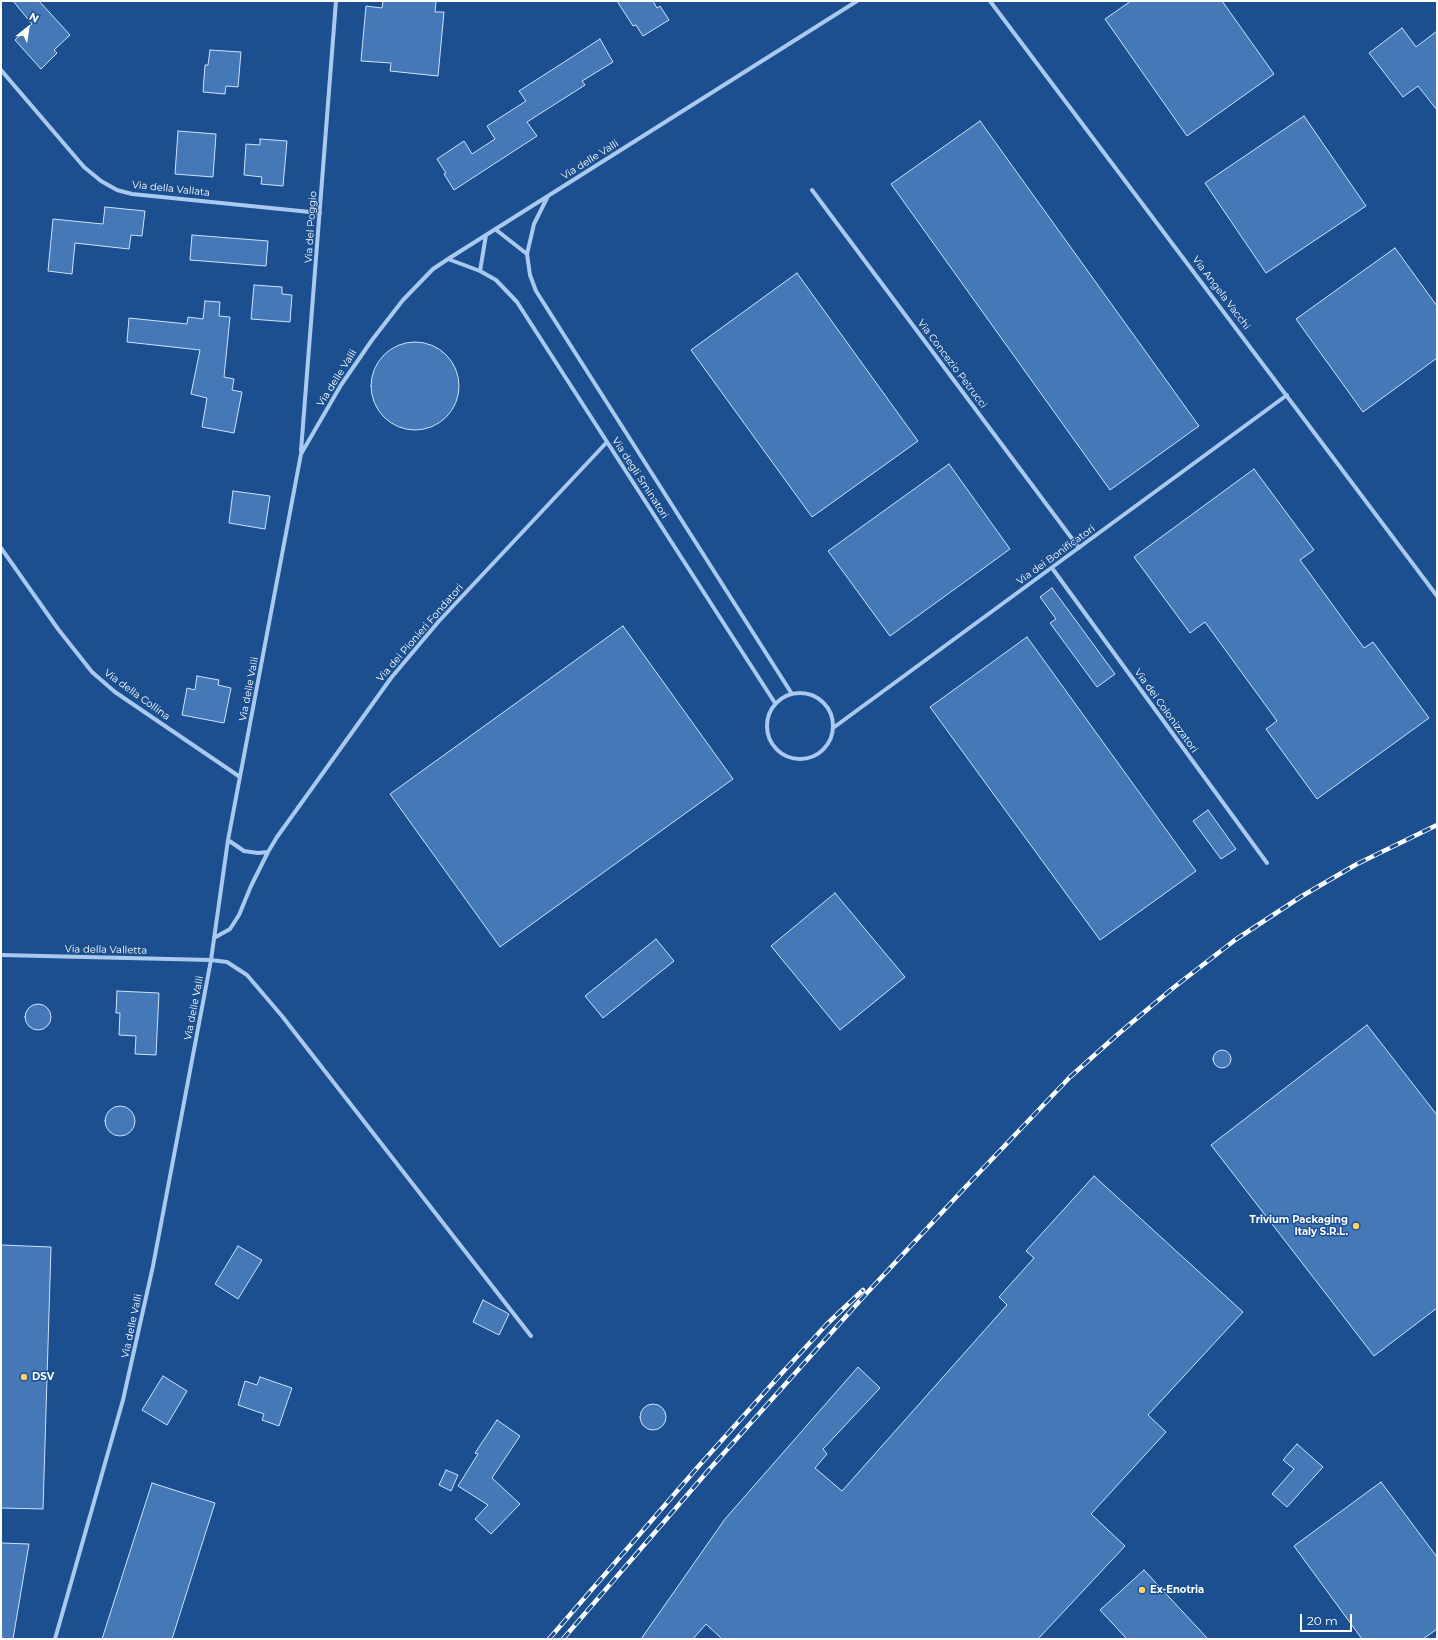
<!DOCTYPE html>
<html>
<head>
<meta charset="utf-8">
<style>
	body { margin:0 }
	#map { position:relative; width:1438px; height:1640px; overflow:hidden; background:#1b4f8f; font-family:Montserrat,sans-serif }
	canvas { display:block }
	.frame { position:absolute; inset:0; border:2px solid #fff; pointer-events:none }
	.north { position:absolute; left:8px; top:8px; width:40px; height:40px; -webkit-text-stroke:3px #1b4f8f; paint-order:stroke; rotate:30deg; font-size:11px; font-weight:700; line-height:16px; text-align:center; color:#fff }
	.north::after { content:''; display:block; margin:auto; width:14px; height:18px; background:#fff; clip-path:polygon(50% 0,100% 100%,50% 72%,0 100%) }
	.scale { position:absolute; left:1300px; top:1614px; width:52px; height:18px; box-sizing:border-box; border:2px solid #fff; border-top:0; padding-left:5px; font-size:12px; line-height:14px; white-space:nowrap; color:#fff; -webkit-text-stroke:3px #1b4f8f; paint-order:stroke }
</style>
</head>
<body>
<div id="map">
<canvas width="1438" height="1640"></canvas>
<div class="frame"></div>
<div class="north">N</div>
<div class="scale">20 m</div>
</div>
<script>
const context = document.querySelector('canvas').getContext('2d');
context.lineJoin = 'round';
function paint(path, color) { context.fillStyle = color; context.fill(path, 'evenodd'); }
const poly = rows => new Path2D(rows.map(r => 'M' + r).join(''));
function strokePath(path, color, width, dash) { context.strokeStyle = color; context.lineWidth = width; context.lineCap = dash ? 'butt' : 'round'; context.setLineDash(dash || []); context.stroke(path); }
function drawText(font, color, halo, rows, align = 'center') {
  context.font = font + ' Montserrat,sans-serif'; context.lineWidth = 3; context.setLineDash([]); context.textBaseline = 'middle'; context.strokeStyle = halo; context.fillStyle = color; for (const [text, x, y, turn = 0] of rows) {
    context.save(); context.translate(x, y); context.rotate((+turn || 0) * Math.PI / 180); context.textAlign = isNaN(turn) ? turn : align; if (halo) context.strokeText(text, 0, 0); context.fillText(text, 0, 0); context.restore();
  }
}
const building = poly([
	[13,1,39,1,70,35,54,50,57,53,41,69,15,40,32,24,13,1],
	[383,1,436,1,435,12,444,12,438,76,390,71,391,63,361,61,366,6,382,8,383,1],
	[617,1,653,1,657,8,660,6,669,20,643,36,636,25,633,26,617,1],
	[1131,1,1222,1,1274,74,1187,136,1105,19,1131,1],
	[1402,28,1416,47,1437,31,1437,110,1418,86,1403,97,1369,53,1402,28],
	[600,39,613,62,582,81,585,85,527,122,537,136,454,190,444,174,446,173,437,159,464,141,472,154,495,139,487,126,526,101,519,91,600,39],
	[210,50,241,52,238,87,226,86,225,94,203,92,205,65,208,65,210,50],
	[1304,116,1366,206,1266,273,1205,183,1304,116],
	[980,121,1199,426,1110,490,891,184,980,121],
	[178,131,216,134,213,177,175,174,178,131],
	[260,139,287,141,283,186,261,184,262,177,244,175,246,144,260,145,260,139],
	[105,207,145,211,142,236,131,235,129,249,75,243,72,274,48,271,53,219,103,224,105,207],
	[192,235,268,241,266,266,190,260,192,235],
	[1395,248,1437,306,1437,358,1363,412,1296,319,1395,248],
	[797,273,918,441,812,517,691,350,797,273],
	[254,285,282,287,282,294,292,295,290,322,251,319,254,285],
	[205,301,220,302,219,316,230,317,224,377,234,379,232,390,242,392,234,433,202,427,207,398,191,394,200,350,127,342,129,318,187,324,188,317,203,319,205,301],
	'371 386a44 44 0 1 1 88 0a44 44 0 1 1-88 0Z',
	[949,464,1010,549,890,636,828,551,949,464],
	[1254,469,1314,550,1300,560,1364,648,1373,642,1429,718,1317,799,1266,729,1277,721,1205,622,1190,633,1134,557,1254,469],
	[233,491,270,496,265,529,229,523,233,491],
	[1052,588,1115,674,1097,687,1050,623,1056,619,1040,597,1052,588],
	[623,626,733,779,500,947,390,794,623,626],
	[1027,637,1196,871,1100,940,930,707,1027,637],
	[197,676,219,680,218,685,231,688,224,723,182,715,187,688,195,690,197,676],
	[1208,810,1236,849,1221,859,1193,821,1208,810],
	[835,893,905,977,840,1030,771,946,835,893],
	[656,939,674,961,603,1018,585,996,656,939],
	[117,991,159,993,156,1055,135,1054,136,1036,119,1035,120,1013,116,1013,117,991],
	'25 1017a13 13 0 1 1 26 0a13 13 0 1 1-26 0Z',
	[1367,1025,1437,1115,1437,1308,1374,1356,1211,1145,1367,1025],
	'1213 1059a9 9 0 1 1 18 0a9 9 0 1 1-18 0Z',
	'105 1121a15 15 0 1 1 30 0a15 15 0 1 1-30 0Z',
	[1094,1176,1243,1312,1148,1415,1166,1432,1091,1514,1125,1546,1038,1639,722,1639,706,1624,693,1639,641,1639,725,1519,858,1367,880,1388,823,1449,827,1454,815,1468,842,1491,1007,1305,999,1297,1034,1258,1026,1251,1094,1176],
	[1,1245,51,1247,43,1509,1,1508,1,1245],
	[238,1246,262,1260,238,1299,215,1284,238,1246],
	[483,1300,509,1314,499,1335,473,1322,483,1300],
	[163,1376,187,1391,167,1425,142,1410,163,1376],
	[260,1377,292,1388,279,1426,262,1420,264,1414,238,1405,245,1381,257,1385,260,1377],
	'640 1417a13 13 0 1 1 26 0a13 13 0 1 1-26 0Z',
	[497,1420,520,1436,492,1478,520,1504,491,1534,475,1519,488,1505,458,1486,478,1454,475,1453,497,1420],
	[1297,1444,1323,1467,1287,1507,1272,1494,1294,1469,1283,1460,1297,1444],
	[446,1470,458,1475,451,1491,439,1485,446,1470],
	[1381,1482,1437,1557,1437,1629,1423,1639,1362,1639,1294,1546,1381,1482],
	[152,1483,215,1503,172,1639,102,1639,152,1483],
	[1,1543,29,1544,13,1639,1,1639,1,1543],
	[1144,1570,1208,1639,1127,1639,1100,1610,1144,1570]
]);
const street = poly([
	[990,1,1437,596],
	[1,70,84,167,101,181,117,190,132,194,320,213],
	[812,190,1079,548],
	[548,196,534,224,527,254,530,275,536,291,792,694],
	[495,229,527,254],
	[448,259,480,271,496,280,517,302,775,703],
	[480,271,486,235],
	[301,451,336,1],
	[1,548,58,629,92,672,115,692,240,777],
	[1052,568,1267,863],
	'767 726a33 33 0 1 1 66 0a33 33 0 1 1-66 0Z',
	[833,728,1287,395],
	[228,840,244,851,258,853,268,852],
	[214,938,230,929,239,915,251,886,268,852,277,837,391,678,439,621,607,442],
	[1,955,211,960,227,962,247,975,282,1016,531,1336],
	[55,1639,123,1400,153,1266,211,960,228,840,301,454,341,385,372,340,403,300,433,269,448,259,857,1]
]);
const rail = poly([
	[549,1639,697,1468,782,1373,827,1324,863,1290],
	[563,1639,707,1472,865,1295,974,1178,1070,1077,1117,1035,1173,988,1235,940,1302,896,1357,864,1437,825]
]);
const markers = [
	[1356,1226,4,"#ffd166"],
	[24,1377,4,"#ffd166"],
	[1142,1590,4,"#ffd166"]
];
const streetNames = [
	["Via delle Valli",590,160,-32],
	["Via della Vallata",171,189,6],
	["Via del Poggio",311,227,-86],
	["Via Angela Vacchi",1221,293,53],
	["Via Concezio Petrucci",952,364,53],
	["Via delle Valli",337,378,-58],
	["Via degli Sminatori",640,478,57],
	["Via dei Bonificatori",1056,555,-36],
	["Via dei Pionieri Fondatori",420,633,-49],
	["Via delle Valli",249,689,-79],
	["Via della Collina",137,695,36],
	["Via dei Colonizzatori",1166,711,54],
	["Via della Valletta",106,950,1],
	["Via delle Valli",194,1008,-79],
	["Via delle Valli",132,1326,-78]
];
const poiNames = [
	["Trivium Packaging",1348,1220,"right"],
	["Italy S.R.L.",1348,1232,"right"],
	["DSV",32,1377],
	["Ex-Enotria",1150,1590]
];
paint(building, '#4478b7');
strokePath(building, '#cfe3fa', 1);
strokePath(street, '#a9c9ee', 4);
strokePath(rail, '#fff', 4.5);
strokePath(rail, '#1b4f8f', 3, [9]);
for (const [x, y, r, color] of markers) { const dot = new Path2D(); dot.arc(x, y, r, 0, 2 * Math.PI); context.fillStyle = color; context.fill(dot); strokePath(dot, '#1b4f8f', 1.5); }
drawText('10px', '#fff', '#1b4f8f', streetNames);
drawText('bold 10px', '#fff', '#1b4f8f', poiNames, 'left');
</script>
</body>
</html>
